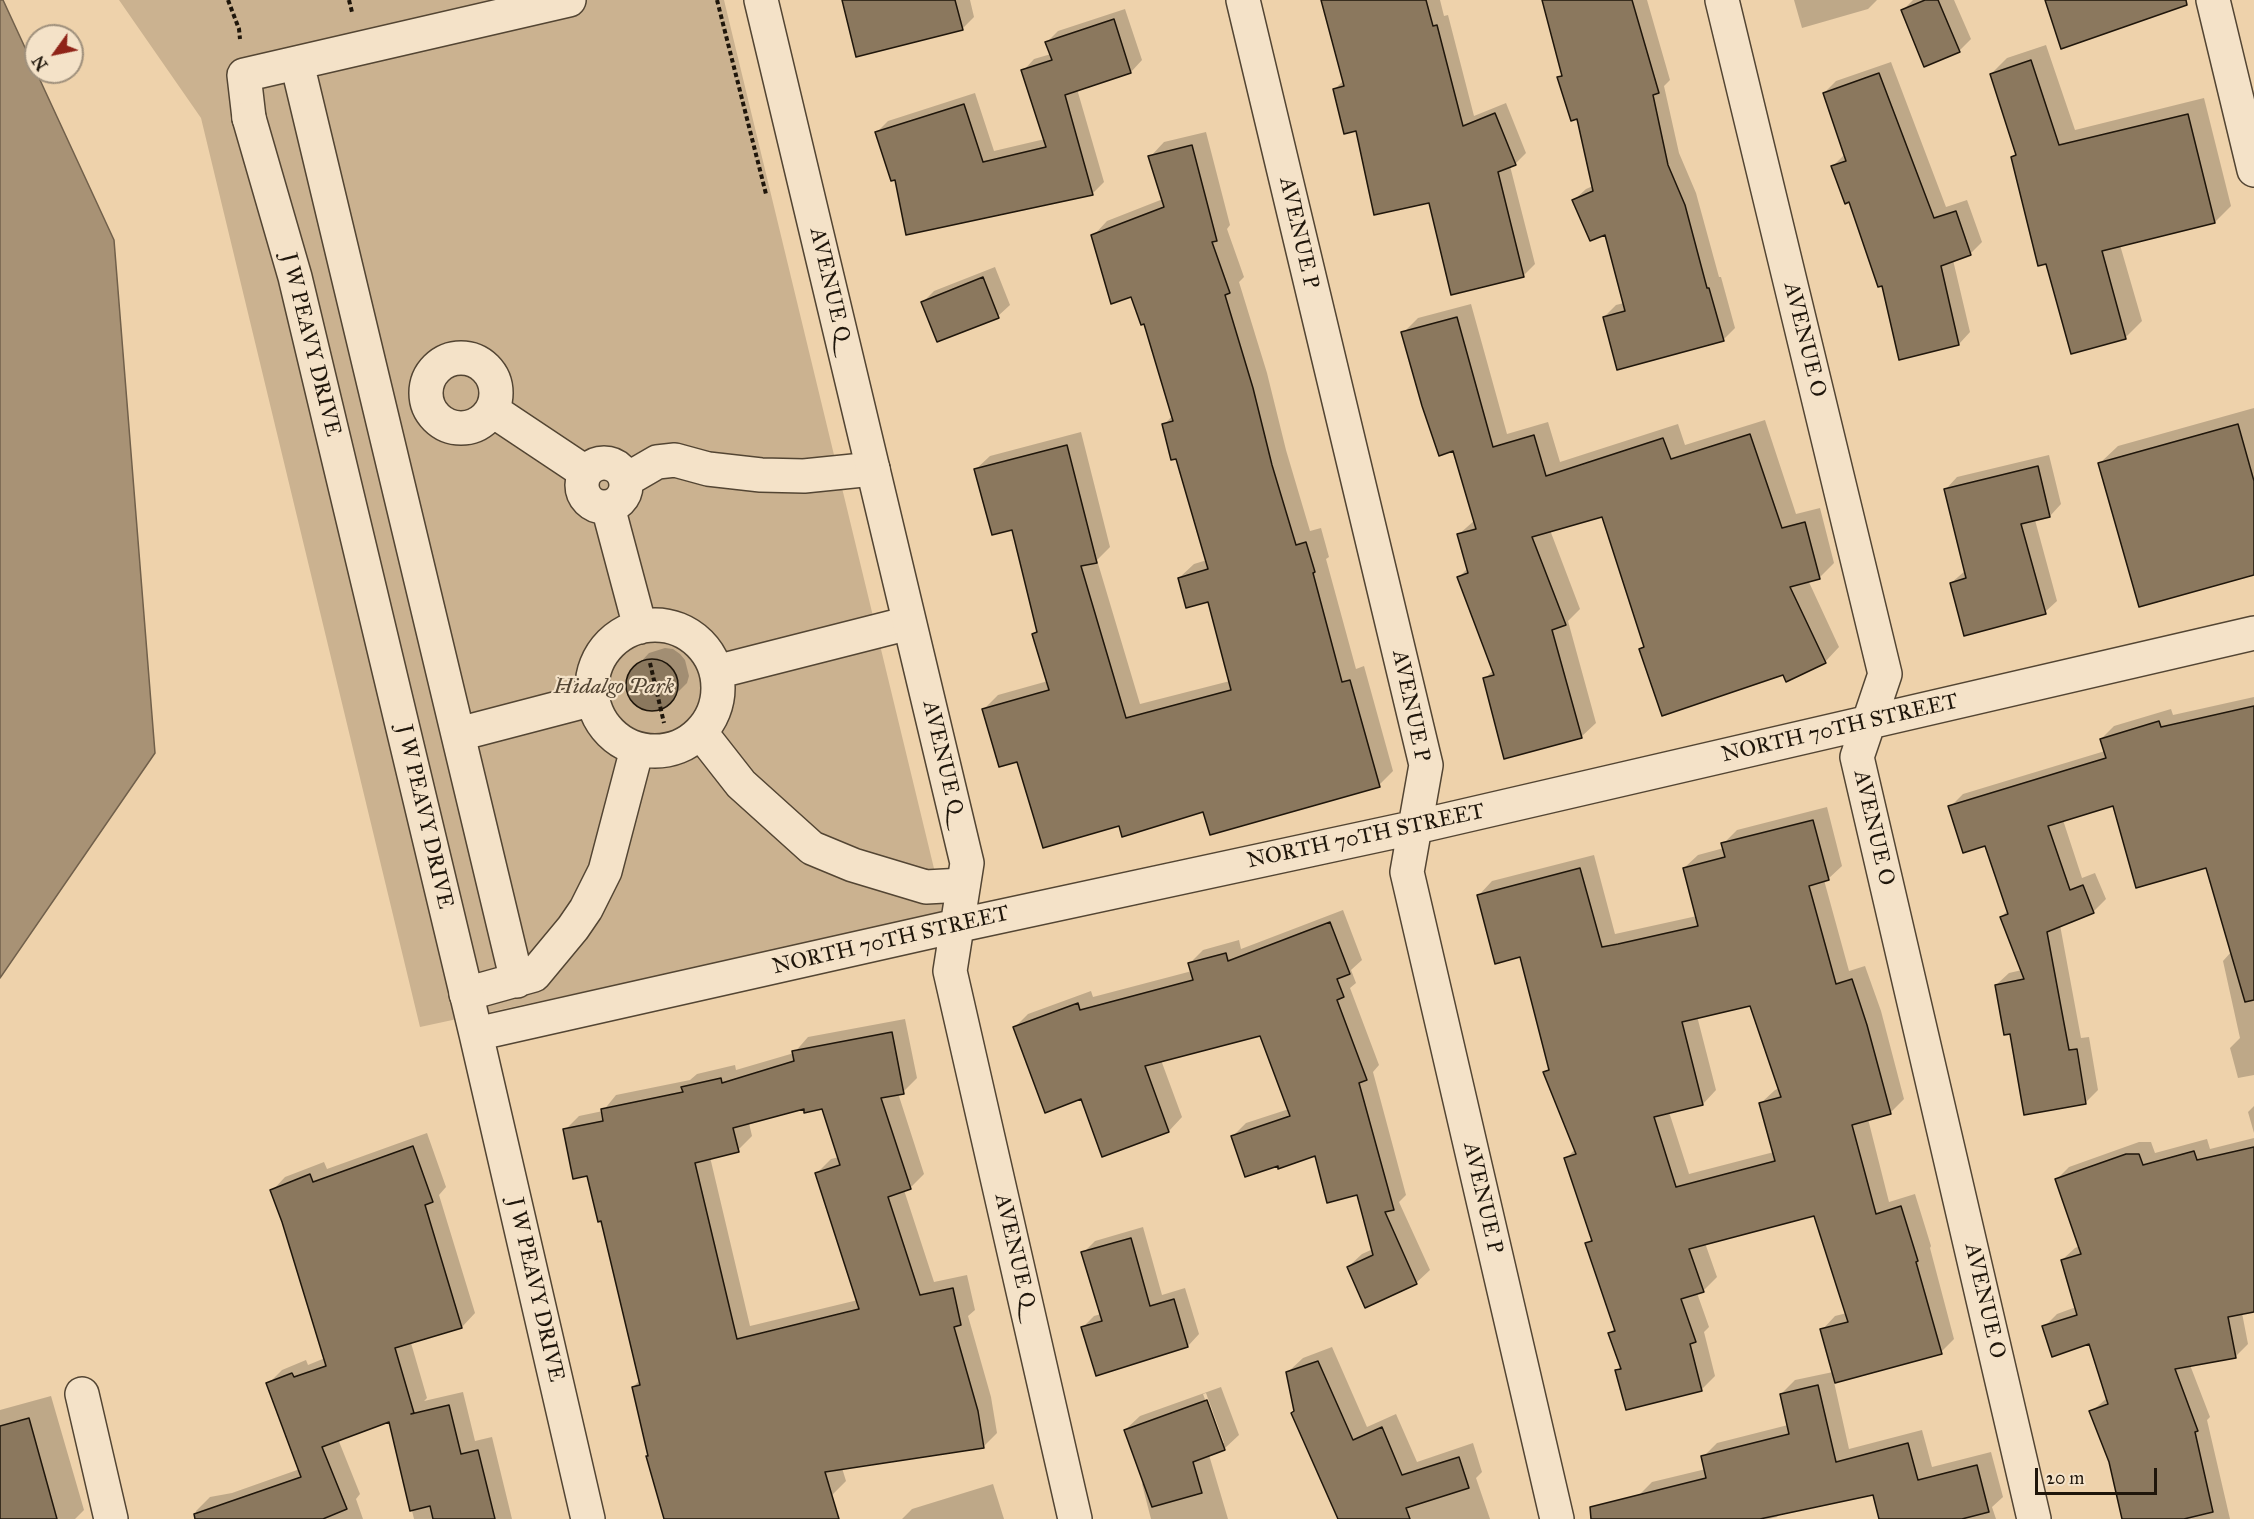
<!DOCTYPE html>
<html>
<head>
<meta charset="utf-8">
<style>
	body { margin:0 }
	#map { position:relative; width:2254px; height:1519px; overflow:hidden; background:#eed2ab; font-family:"IM FELL Great Primer",serif }
	canvas { display:block }
	.north { position:absolute; left:24px; top:24px; width:60px; height:60px; box-sizing:border-box; background:#f4e2c8; border:2px solid #9f907c; border-radius:50%; rotate:237deg; font-size:16px; font-weight:700; line-height:24px; text-align:center; color:#1f160b }
	.north::after { content:''; display:block; margin:auto; width:21px; height:27px; background:#8f2418; clip-path:polygon(50% 0,100% 100%,50% 72%,0 100%) }
	.scale { position:absolute; left:2035px; top:1468px; width:122px; height:27px; box-sizing:border-box; border:3px solid #1f160b; border-top:0; padding-left:8px; font-size:18px; line-height:21px; white-space:nowrap; color:#1f160b; -webkit-text-stroke:4px #f4e2c8; paint-order:stroke }
</style>
</head>
<body>
<div id="map">
<canvas width="2254" height="1519"></canvas>
<div class="north">N</div>
<div class="scale">20 m</div>
</div>
<script>
const context = document.querySelector('canvas').getContext('2d');
context.lineJoin = 'round';
function paint(path, color) { context.fillStyle = color; context.fill(path, 'evenodd'); }
const poly = rows => new Path2D(rows.map(r => 'M' + r).join(''));
function strokePath(path, color, width, dash) { context.strokeStyle = color; context.lineWidth = width; context.lineCap = dash ? 'butt' : 'round'; context.setLineDash(dash || []); context.stroke(path); }
function drawText(font, color, halo, rows, align = 'center') {
  context.font = font + ' "IM FELL Great Primer",serif'; context.lineWidth = 4.5; context.setLineDash([]); context.textBaseline = 'middle'; context.strokeStyle = halo; context.fillStyle = color; for (const [text, x, y, turn = 0] of rows) {
    context.save(); context.translate(x, y); context.rotate((+turn || 0) * Math.PI / 180); context.textAlign = isNaN(turn) ? turn : align; if (halo) context.strokeText(text, 0, 0); context.fillText(text, 0, 0); context.restore();
  }
}
const green = poly([
	[119,0,724,0,945,914,420,1027,201,118]
]);
const water = poly([
	[0,0,3,0,114,240,155,753,0,978,0,0]
]);
const shadow = poly([
	[843,0,970,0,974,17,962,29],
	[1323,0,1440,0,1444,16,1448,15,1474,116,1506,103,1526,153,1515,164,1510,166,1535,264,1524,275,1453,293,1430,201,1357,129,1335,89,1344,80],
	[1544,0,1647,0,1670,80,1664,86,1679,153,1696,193,1719,277,1721,277,1735,328,1723,340,1604,317,1616,305,1624,303,1606,233,1574,200,1586,189,1593,186,1578,118,1559,78,1563,73],
	[1794,0,1877,0,1868,9,1802,28],
	[1913,0,1954,0,1971,39,1959,51,1903,10],
	[1125,9,1142,60,1131,72,1077,89,1104,182,1093,193,908,233,896,178,877,132,888,121,975,93,994,151,1045,139,1023,71,1034,59,1051,54,1047,42,1058,31],
	[2046,45,2075,130,2204,98,2231,206,2215,222,2120,245,2142,321,2126,337,2072,352,2047,262,2013,157,2017,153,1991,74,2007,58],
	[1891,62,1946,207,1967,200,1982,242,1970,254,1953,260,1970,332,1959,344,1883,284,1850,200,1832,167,1844,155,1824,93,1836,81],
	[1206,132,1230,225,1227,229,1244,277,1239,282,1267,373,1286,450,1310,531,1321,528,1329,557,1326,559,1356,669,1364,666,1393,771,1379,785,1120,824,1018,760,984,709,998,695,1048,681,1033,634,1038,630,1013,528,975,470,990,456,1081,432,1110,547,1097,560,1140,704,1230,681,1209,600,1179,578,1194,564,1207,560,1177,457,1164,425,1173,415,1145,322,1131,295,1093,236,1107,221,1163,199,1150,157,1164,142],
	[995,267,1010,305,998,316,923,302,934,291],
	[1471,304,1507,434,1548,422,1560,462,1678,424,1685,445,1765,420,1796,514,1820,508,1834,563,1819,578,1808,580,1839,647,1825,662,1783,673,1641,649,1645,645,1603,515,1550,530,1580,609,1568,621,1596,723,1581,737,1485,679,1493,670,1458,578,1468,568,1458,535,1475,520,1454,449,1403,333,1418,318],
	[2254,408,2254,573,2100,463,2118,446],
	[2049,455,2061,504,2050,516,2035,520,2057,601,2045,612,1951,583,1965,571,1946,489,1957,477],
	[665,648,673,649,680,654,685,660,689,676,687,683,663,707,648,709,635,702,628,688,628,680,637,666,649,653],
	[2254,697,2254,1075,2238,1078,2230,1048,2240,1038,2223,961,2232,951,2207,867,2114,804,2063,820,2082,878,2095,873,2106,899,2093,912,2060,925,2081,1038,2089,1037,2098,1090,2085,1103,2011,1032,1996,985,2009,973,2022,970,2001,917,2008,910,1985,844,1950,807,1963,794,2105,751,2101,739,2114,726,2171,709,2173,715],
	[1827,807,1842,866,1828,879,1824,880,1849,971,1865,966,1881,1011,1904,1099,1890,1113,1868,1119,1889,1202,1915,1194,1931,1246,1930,1248,1954,1339,1941,1352,1834,1382,1849,1449,1922,1430,1932,1467,1991,1452,2003,1497,1992,1507,1996,1519,1881,1519,1874,1493,1781,1513,1777,1517,1769,1519,1644,1519,1638,1496,1652,1482,1706,1469,1703,1457,1717,1443,1788,1425,1781,1394,1795,1380,1833,1372,1822,1330,1835,1316,1847,1313,1815,1215,1705,1243,1717,1277,1703,1291,1697,1293,1709,1327,1704,1332,1715,1376,1701,1390,1617,1371,1621,1366,1610,1333,1615,1328,1587,1244,1593,1238,1566,1159,1575,1149,1545,1072,1550,1068,1521,955,1479,895,1492,881,1594,855,1615,934,1697,916,1684,868,1698,855,1724,848,1723,844,1737,830],
	[1751,1004,1780,1088,1775,1090,1761,1103,1774,1152,1689,1174,1669,1112,1703,1104,1716,1090,1697,1016],
	[1343,910,1362,960,1351,970,1356,983,1350,988,1379,1065,1373,1072,1406,1195,1399,1202,1430,1270,1416,1283,1348,1267,1362,1254,1373,1249,1358,1193,1316,1154,1279,1165,1233,1136,1246,1123,1289,1109,1261,1034,1161,1060,1182,1117,1169,1131,1103,1155,1082,1097,1014,1028,1028,1014,1091,991,1093,997,1192,971,1190,963,1203,950,1239,940,1241,949],
	[905,1019,917,1078,903,1092,898,1093,924,1174,910,1188,904,1190,934,1282,967,1275,975,1310,968,1316,991,1397,997,1433,983,1447,842,1468,846,1481,832,1495,786,1519,665,1519,647,1457,649,1455,633,1387,640,1380,602,1219,588,1174,565,1130,579,1116,603,1111,616,1095,690,1080,697,1074,735,1065,736,1070,794,1053,808,1037],
	[805,1107,823,1108,839,1157,831,1159,817,1173,858,1300,750,1326,710,1157,738,1150,752,1136,749,1123],
	[2254,1106,2254,1133,2248,1112],
	[427,1133,446,1187,439,1195,475,1313,462,1327,411,1343,427,1398,424,1401,463,1392,475,1441,492,1437,512,1519,414,1519,390,1420,338,1439,360,1494,356,1499,363,1519,198,1519,196,1511,210,1497,232,1493,300,1469,268,1384,282,1370,306,1360,308,1365,325,1358,284,1221,272,1191,285,1177,324,1162,327,1169],
	[2254,1138,2254,1310,2242,1313,2248,1344,2235,1357,2190,1365,2210,1417,2207,1420,2230,1519,2123,1519,2110,1462,2091,1412,2107,1398,2090,1342,2044,1327,2057,1314,2076,1307,2062,1260,2075,1248,2080,1246,2056,1180,2069,1167,2139,1142,2151,1142,2155,1153,2207,1139,2210,1149],
	[1143,1227,1162,1295,1185,1288,1199,1334,1188,1346,1097,1374,1083,1327,1094,1316,1101,1314,1083,1253,1095,1241],
	[1332,1347,1367,1427,1396,1414,1417,1462,1473,1443,1482,1472,1476,1478,1490,1519,1340,1519,1295,1410,1288,1372,1303,1358],
	[1221,1387,1239,1435,1224,1449,1209,1455,1228,1519,1151,1519,1142,1484,1144,1482,1125,1430,1140,1416],
	[1206,1393,1224,1443,1221,1443,1203,1394],
	[51,1396,84,1510,75,1519,0,1519,0,1410],
	[993,1484,1004,1519,902,1519,912,1509]
]);
const building = poly([
	[842,0,955,0,963,30,856,57,842,0],
	[1321,0,1426,0,1433,26,1437,25,1463,126,1495,113,1516,165,1498,172,1524,277,1451,295,1429,203,1374,215,1356,131,1344,134,1333,89,1344,86,1321,0],
	[1542,0,1632,0,1659,93,1653,95,1668,165,1685,205,1707,288,1709,288,1724,341,1617,370,1603,317,1625,311,1605,235,1590,241,1572,200,1593,191,1577,119,1571,121,1557,77,1562,76,1542,0],
	[1925,0,1938,0,1960,52,1924,67,1901,10,1925,0],
	[2045,0,2186,0,2187,5,2061,49,2045,0],
	[1114,19,1131,73,1065,95,1093,195,906,235,895,180,891,181,875,132,964,104,983,162,1046,147,1021,70,1052,60,1045,42,1114,19],
	[2031,60,2059,145,2188,114,2215,223,2102,251,2126,339,2071,354,2046,264,2038,266,2011,157,2016,155,1990,74,2031,60],
	[1879,73,1934,218,1956,211,1971,255,1941,266,1959,345,1899,360,1882,286,1878,287,1849,202,1845,204,1831,166,1846,161,1823,93,1879,73],
	[1192,145,1217,241,1212,242,1230,293,1225,295,1253,388,1272,465,1296,545,1306,542,1315,572,1313,573,1342,682,1350,680,1380,787,1210,835,1203,812,1122,837,1119,826,1043,848,1017,762,999,767,982,709,1049,690,1032,634,1037,632,1012,530,992,535,974,469,1067,445,1097,563,1081,566,1126,718,1231,690,1208,602,1186,608,1178,578,1208,569,1176,459,1171,460,1162,424,1173,421,1144,324,1141,325,1131,297,1111,304,1091,235,1164,207,1148,156,1192,145],
	[983,277,999,318,937,342,921,302,983,277],
	[1457,317,1493,447,1534,435,1546,476,1663,438,1671,459,1750,434,1782,528,1805,522,1820,579,1790,587,1826,663,1786,682,1783,675,1662,716,1639,649,1644,647,1602,517,1532,537,1566,625,1552,630,1582,738,1504,759,1483,678,1494,675,1457,577,1468,573,1457,534,1476,529,1453,451,1439,456,1422,406,1401,332,1457,317],
	[2238,424,2254,481,2254,575,2139,607,2098,463,2238,424],
	[2038,466,2050,517,2021,524,2046,614,1964,636,1950,583,1966,578,1944,489,2038,466],
	'626 685a26 26 0 1 1 52 0a26 26 0 1 1-52 0Z',
	[2254,706,2254,1000,2245,1002,2206,868,2136,888,2113,806,2048,826,2070,890,2083,885,2094,913,2047,932,2069,1050,2077,1049,2086,1104,2024,1115,2010,1034,2004,1035,1995,985,2024,979,2000,917,2008,914,1985,846,1963,853,1948,806,2106,758,2100,739,2159,721,2161,727,2254,706],
	[1813,820,1829,880,1809,886,1836,984,1852,979,1867,1025,1891,1114,1852,1125,1876,1214,1901,1206,1918,1261,1916,1262,1942,1354,1835,1383,1820,1329,1848,1322,1814,1216,1689,1249,1704,1292,1681,1299,1696,1342,1690,1344,1702,1391,1626,1410,1615,1370,1621,1369,1608,1333,1615,1331,1585,1243,1592,1241,1564,1158,1576,1154,1543,1072,1549,1070,1520,957,1495,964,1477,895,1580,868,1602,947,1618,944,1698,926,1683,868,1725,857,1721,843,1813,820],
	[1750,1006,1781,1097,1759,1103,1775,1161,1676,1187,1654,1117,1703,1105,1682,1022,1750,1006],
	[1330,922,1350,974,1337,979,1344,997,1337,1000,1367,1080,1359,1083,1394,1210,1385,1212,1417,1284,1365,1308,1347,1267,1373,1255,1357,1195,1327,1203,1315,1156,1278,1169,1278,1166,1245,1177,1231,1136,1290,1116,1260,1036,1145,1066,1169,1132,1102,1157,1081,1099,1045,1113,1013,1027,1078,1003,1080,1010,1193,980,1188,963,1226,953,1228,961,1330,922],
	[892,1032,904,1094,881,1098,911,1189,888,1197,920,1295,953,1288,961,1325,954,1327,978,1411,984,1448,825,1472,839,1519,664,1519,646,1456,648,1456,632,1387,640,1385,601,1221,598,1222,587,1176,573,1179,563,1129,603,1121,601,1109,683,1092,681,1087,721,1078,722,1083,794,1061,792,1051,892,1032],
	[804,1109,804,1113,822,1109,840,1165,815,1173,859,1309,737,1339,695,1163,739,1152,733,1128,804,1109],
	[413,1146,433,1202,425,1205,462,1328,395,1348,414,1413,411,1414,449,1405,461,1454,478,1450,495,1519,433,1519,430,1506,410,1511,389,1422,322,1447,347,1509,323,1519,195,1519,194,1514,301,1477,266,1383,292,1373,294,1377,326,1366,282,1222,270,1190,310,1174,313,1182,413,1146],
	[2254,1147,2254,1312,2228,1317,2236,1358,2175,1369,2198,1431,2195,1432,2213,1512,2184,1519,2122,1519,2109,1462,2089,1411,2108,1404,2089,1344,2052,1357,2042,1326,2077,1315,2061,1260,2081,1254,2055,1179,2126,1154,2139,1154,2143,1165,2194,1151,2197,1160,2254,1147],
	[1131,1238,1150,1306,1174,1299,1188,1347,1096,1376,1081,1327,1102,1321,1081,1252,1131,1238],
	[1318,1361,1353,1440,1382,1427,1402,1475,1459,1457,1469,1488,1406,1508,1410,1519,1338,1519,1291,1413,1294,1411,1286,1372,1318,1361],
	[1818,1385,1836,1462,1908,1443,1918,1480,1977,1465,1989,1512,1962,1519,1879,1519,1873,1495,1760,1519,1591,1519,1590,1507,1706,1478,1701,1456,1789,1434,1780,1394,1818,1385],
	[1207,1400,1225,1450,1193,1462,1202,1493,1152,1507,1124,1430,1207,1400],
	[29,1418,57,1519,0,1519,0,1426,29,1418]
]);
const path = poly([
	[228,0,239,29,240,39],
	[349,0,352,12],
	[717,0,766,194],
	[650,663,664,723]
]);
const pedestrian = poly([
	[297,63,517,981],
	[249,118,244,75,569,0],
	'426 393a35 35 0 1 1 70 0a35 35 0 1 1-70 0Z',
	[492,410,585,472],
	'582 485a22 22 0 1 1 44 0a22 22 0 1 1-44 0Z',
	[626,480,657,462,675,460,708,469,761,475,804,476,873,469],
	[608,507,640,627],
	'592 688a63 63 0 1 1 126 0a63 63 0 1 1-126 0Z',
	[716,672,909,623],
	[701,733,741,784,812,848,853,865,926,887,963,885],
	[459,734,593,699],
	[466,994,534,975,573,928,586,909,605,871,637,749]
]);
const minor = poly([
	[761,0,967,863,950,971,1075,1519],
	[1243,0,1426,765,1407,872,1557,1519],
	[1722,0,1885,674,1857,757,2034,1519],
	[2213,0,2254,170],
	[249,118,295,277,476,1034,588,1519],
	[476,1034,956,926,1416,827,2254,633],
	[82,1394,111,1519]
]);
const streetNames = [
	["AVENUE P",1298,233,77],
	["AVENUE Q",829,285,77],
	["AVENUE O",1804,340,76],
	["J W PEAVY DRIVE",310,345,76],
	["AVENUE P",1410,706,78],
	["NORTH 70TH STREET",1840,729,-13],
	["AVENUE Q",942,758,77],
	["J W PEAVY DRIVE",424,817,77],
	["AVENUE O",1873,828,77],
	["NORTH 70TH STREET",1366,837,-12],
	["NORTH 70TH STREET",891,941,-13],
	["AVENUE P",1482,1198,77],
	["AVENUE Q",1014,1251,77],
	["J W PEAVY DRIVE",535,1290,77],
	["AVENUE O",1984,1301,77]
];
const parkNames = [
	["Hidalgo Park",614,688]
];
paint(green, '#cbb290');
paint(water, '#a89275');
strokePath(water, '#71604b', 1.5);
paint(shadow, '#0003');
paint(building, '#8b785e');
strokePath(building, '#1f160b', 1.5);
strokePath(pedestrian, '#534533', 36);
strokePath(minor, '#534533', 36);
strokePath(path, '#1f160b', 4, [4.5, 3]);
strokePath(pedestrian, '#f4e2c8', 33);
strokePath(minor, '#f4e2c8', 33);
drawText('22px', '#1f160b', '#f4e2c8', streetNames);
drawText('italic 22px', '#534533', '#f4e2c8', parkNames);
</script>
</body>
</html>
